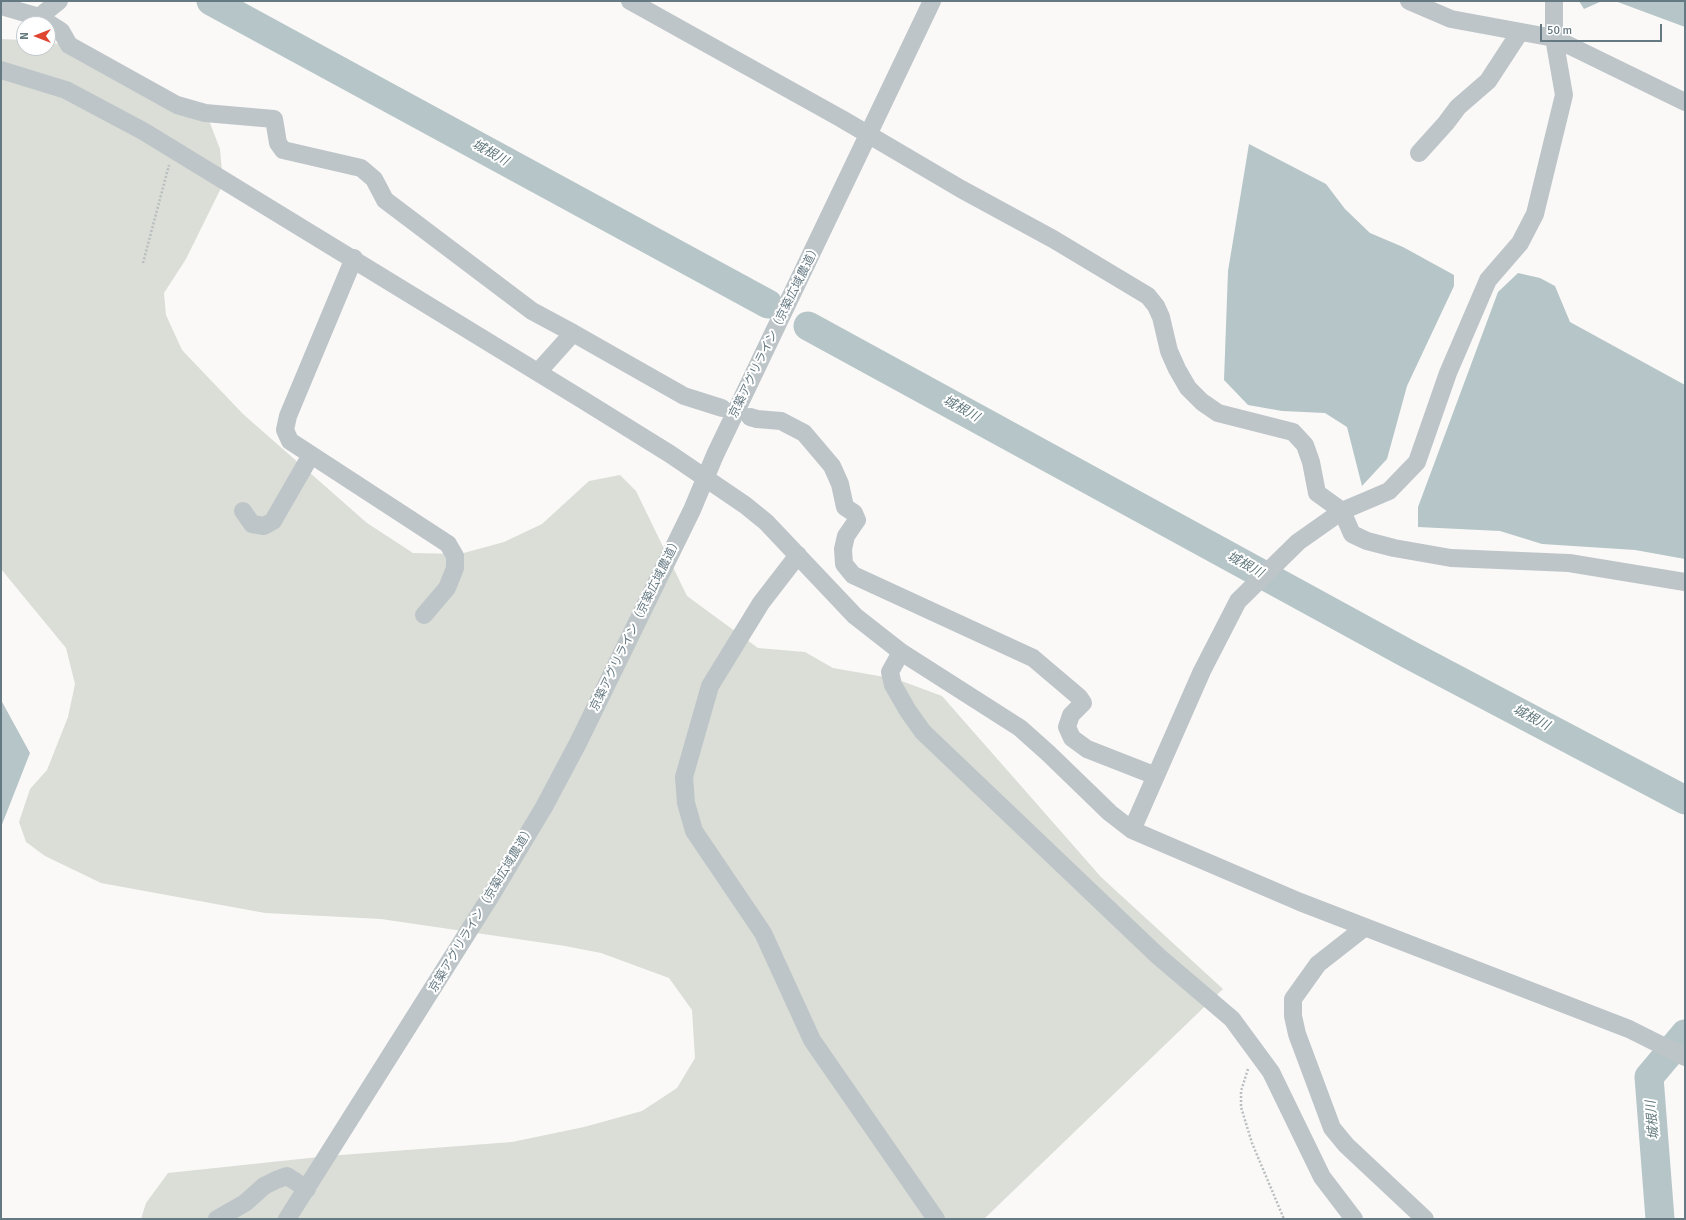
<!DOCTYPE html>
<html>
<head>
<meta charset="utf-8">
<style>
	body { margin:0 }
	#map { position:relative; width:1686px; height:1220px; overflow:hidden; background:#faf9f8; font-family:Signika,sans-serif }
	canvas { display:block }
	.frame { position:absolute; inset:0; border:2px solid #657982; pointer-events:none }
	.north { position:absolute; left:16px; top:16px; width:40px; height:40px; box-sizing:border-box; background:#fff; border:1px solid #c1c9cd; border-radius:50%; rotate:270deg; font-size:11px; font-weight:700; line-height:16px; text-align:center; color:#657982 }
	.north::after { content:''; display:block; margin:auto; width:14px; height:18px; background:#df4632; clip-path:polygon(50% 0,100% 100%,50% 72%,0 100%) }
	.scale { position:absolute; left:1540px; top:24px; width:122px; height:18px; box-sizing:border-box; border:2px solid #657982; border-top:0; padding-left:5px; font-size:12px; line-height:14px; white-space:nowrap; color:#657982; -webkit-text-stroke:3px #fff; paint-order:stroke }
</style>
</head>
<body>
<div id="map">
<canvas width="1686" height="1220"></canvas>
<div class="frame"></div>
<div class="north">N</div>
<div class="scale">50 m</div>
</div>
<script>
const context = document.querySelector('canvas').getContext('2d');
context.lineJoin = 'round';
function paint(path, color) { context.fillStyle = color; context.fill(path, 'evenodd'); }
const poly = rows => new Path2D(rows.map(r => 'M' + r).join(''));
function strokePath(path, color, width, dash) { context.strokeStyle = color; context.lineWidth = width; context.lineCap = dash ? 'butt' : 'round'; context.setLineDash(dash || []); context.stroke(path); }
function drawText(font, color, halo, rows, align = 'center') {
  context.font = font + ' Signika,"Noto Sans JP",sans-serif'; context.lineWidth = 4; context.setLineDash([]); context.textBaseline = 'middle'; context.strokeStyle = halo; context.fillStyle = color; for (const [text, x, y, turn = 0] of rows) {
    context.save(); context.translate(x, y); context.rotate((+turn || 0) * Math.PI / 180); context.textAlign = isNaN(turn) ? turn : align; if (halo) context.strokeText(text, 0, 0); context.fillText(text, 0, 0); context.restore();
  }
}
const green = poly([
	[1,39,24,40,24,48,48,48,48,43,63,44,208,118,220,149,223,184,186,259,164,293,166,315,182,350,243,414,367,523,413,553,460,554,504,542,542,524,589,481,620,475,636,491,687,596,758,648,805,652,833,668,896,679,942,696,1101,877,1223,989,984,1219,141,1219,146,1203,168,1173,328,1156,512,1142,584,1127,642,1111,677,1088,695,1058,692,1010,669,978,601,953,565,946,381,919,265,913,101,883,45,856,26,842,19,822,30,789,47,770,68,717,75,684,66,648,1,569]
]);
const water = poly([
	[1579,1,1602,1,1584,9],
	[1615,1,1685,1,1685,27],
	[1249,144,1326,184,1345,209,1370,233,1403,247,1454,275,1454,286,1407,386,1387,459,1362,486,1347,427,1325,413,1282,411,1248,405,1224,380,1228,271],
	[1518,273,1540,278,1555,286,1570,322,1685,385,1685,559,1635,550,1542,544,1500,531,1418,527,1418,507,1498,292],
	[1,700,30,753,1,827]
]);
const river = poly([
	[211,1,768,304],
	[808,326,1408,654,1685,800],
	[1660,1219,1649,1077,1685,1034]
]);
const path = poly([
	[143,263,169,165],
	[1248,1069,1241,1091,1241,1107,1252,1143,1284,1219]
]);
const minor = poly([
	[630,1,842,119,961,189,1053,239,1148,296,1156,306,1161,317,1169,351,1177,369,1188,388,1202,402,1218,413,1293,432,1305,445,1311,462,1317,493,1342,511,1352,534,1367,541,1394,548,1451,558,1569,563,1685,582],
	[1409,1,1451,19,1554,38,1685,102],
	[1,6,39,17,61,31,69,45,177,105,205,113,274,119,278,143,283,150,361,168,374,179,385,200,532,311,573,333],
	[39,17,59,1],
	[1,70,66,90,143,131,583,400,670,454,745,505,766,522,855,616,901,652,1020,728,1048,753,1110,813,1132,830,1300,902,1629,1029,1685,1057],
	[1419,153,1446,123,1458,107,1488,81,1520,32],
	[354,258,288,416,285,430,290,441,448,544,455,556,455,568,447,588,424,615],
	[538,372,573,333,684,396,722,408],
	[750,417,757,419,781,421,804,433,832,466,840,484,845,507,854,513,857,520,846,536,843,549,844,564,853,575,1033,658,1079,697,1083,703,1071,715,1067,727,1072,738,1087,749,1156,776],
	[243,511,252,524,264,526,273,521,311,455],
	[798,555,761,603,710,686,684,777,686,803,694,831,763,933,812,1040,936,1219],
	[901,652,890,672,893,685,908,711,923,732,1158,956,1232,1019,1271,1072,1322,1177,1354,1219],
	[1132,830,1202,671,1238,601,1298,542,1342,511,1389,491,1417,462,1448,373,1488,280,1520,243,1535,214,1564,95,1554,38,1554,1],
	[1364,928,1318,964,1293,999,1293,1016,1297,1034,1332,1128,1346,1145,1425,1219],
	[217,1219,245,1203,264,1186,276,1180,287,1176,307,1189],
	[287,1219,492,894,544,807,578,743,692,510,715,455,932,1]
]);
const streetNames = [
	["京築アグリライン（京築広域農道）",775,331,-64],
	["京築アグリライン（京築広域農道）",636,624,-64],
	["京築アグリライン（京築広域農道）",482,909,-59]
];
const waterNames = [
	["城根川",490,153,29],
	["城根川",961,409,29],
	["城根川",1245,565,29],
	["城根川",1531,718,28],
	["城根川",1653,1120,-95]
];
paint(green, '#daded7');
paint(water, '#b6c5c7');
strokePath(river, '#b6c5c7', 29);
strokePath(path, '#b9bec0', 2.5, [2, 2]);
strokePath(minor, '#bec5c8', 18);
drawText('12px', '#657982', '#fff', streetNames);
drawText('italic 13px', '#60777c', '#fff', waterNames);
</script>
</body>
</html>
